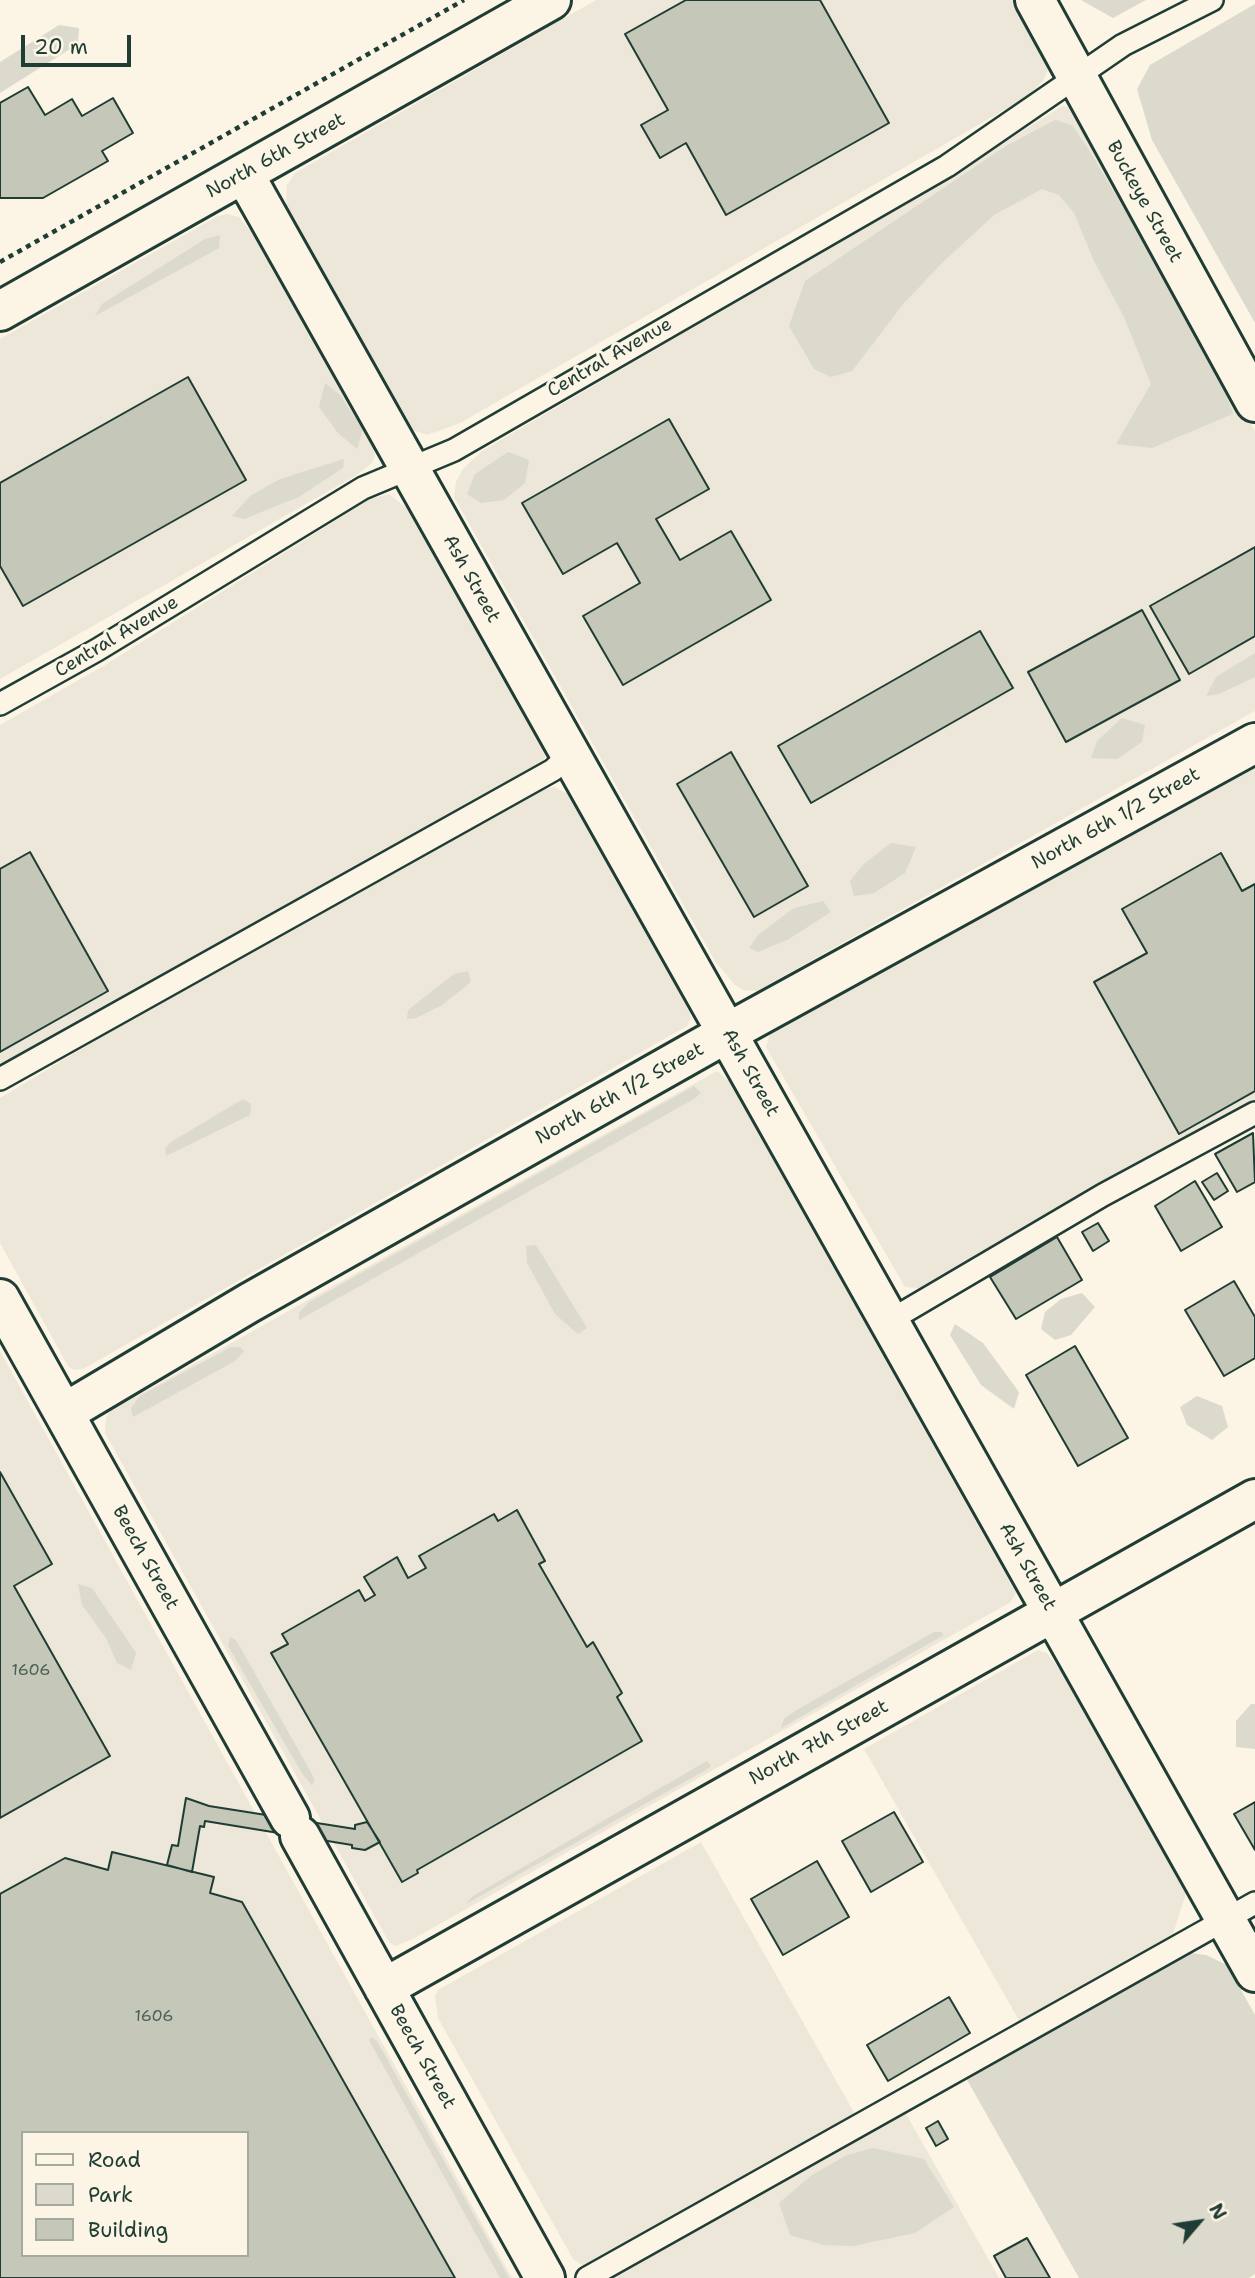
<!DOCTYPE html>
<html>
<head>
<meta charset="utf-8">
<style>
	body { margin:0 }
	#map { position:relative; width:1255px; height:2278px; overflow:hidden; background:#fcf5e5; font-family:"Shantell Sans",sans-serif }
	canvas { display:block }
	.legend { position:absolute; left:21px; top:2131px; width:228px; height:126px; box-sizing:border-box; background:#fcf5e5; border:2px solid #a4ab9e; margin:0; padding:9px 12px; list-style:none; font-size:21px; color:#1f3d34 }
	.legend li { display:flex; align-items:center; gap:14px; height:35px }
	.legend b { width:35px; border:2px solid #a4ab9e }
	.north { position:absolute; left:1164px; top:2187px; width:70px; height:70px; -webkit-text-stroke:5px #fcf5e5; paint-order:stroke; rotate:61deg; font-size:19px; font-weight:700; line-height:28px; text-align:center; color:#1f3d34 }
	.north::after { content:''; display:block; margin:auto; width:24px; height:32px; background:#1f3d34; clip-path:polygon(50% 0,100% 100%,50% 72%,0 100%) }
	.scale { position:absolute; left:21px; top:35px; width:110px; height:32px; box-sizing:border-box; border:4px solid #1f3d34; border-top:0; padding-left:9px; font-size:21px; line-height:24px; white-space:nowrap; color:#1f3d34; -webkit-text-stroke:5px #fcf5e5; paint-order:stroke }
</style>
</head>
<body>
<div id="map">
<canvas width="1255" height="2278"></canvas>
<ul class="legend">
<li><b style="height:9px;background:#fcf5e5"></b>Road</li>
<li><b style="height:19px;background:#dcdacc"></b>Park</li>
<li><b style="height:19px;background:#c5c7b9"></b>Building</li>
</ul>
<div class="north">N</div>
<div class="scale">20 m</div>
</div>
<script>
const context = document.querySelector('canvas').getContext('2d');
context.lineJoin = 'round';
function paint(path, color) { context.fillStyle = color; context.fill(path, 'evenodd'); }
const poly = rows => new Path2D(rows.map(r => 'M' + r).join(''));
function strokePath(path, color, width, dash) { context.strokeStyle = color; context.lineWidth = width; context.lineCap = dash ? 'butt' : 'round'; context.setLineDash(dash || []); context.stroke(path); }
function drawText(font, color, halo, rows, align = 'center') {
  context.font = font + ' "Shantell Sans",sans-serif'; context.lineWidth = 6; context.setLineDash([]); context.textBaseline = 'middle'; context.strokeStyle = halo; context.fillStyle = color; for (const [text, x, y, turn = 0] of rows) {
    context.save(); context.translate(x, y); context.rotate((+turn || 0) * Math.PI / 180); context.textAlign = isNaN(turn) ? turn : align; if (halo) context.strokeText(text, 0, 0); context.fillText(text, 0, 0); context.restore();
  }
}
const built = poly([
	[596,0,1018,0,1048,55,1049,68,1043,81,1025,98,460,423,427,435,413,430,286,206,287,185,295,173],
	[1062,106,1074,108,1081,117,1255,432,1255,711,757,991,743,990,735,985,715,961,454,497,456,482,463,469,482,451,955,174],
	[227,214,239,217,259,241,373,443,375,457,371,464,355,476,0,679,0,339,218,216],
	[389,494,411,511,542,743,545,757,540,766,0,1070,0,725,105,665,370,499],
	[1255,759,1255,1099,923,1289,905,1287,766,1047,770,1033,778,1024],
	[554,787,568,794,689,1010,691,1018,687,1026,83,1369,74,1370,68,1366,0,1243,0,1098,191,983,533,791],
	[717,1071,729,1081,1016,1593,1011,1602,413,1939,395,1946,389,1942,105,1433,106,1418,110,1411],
	[0,1351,512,2278,0,2278],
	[23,2133,247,2133,247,2255,23,2255],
	[1038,1650,1047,1653,1065,1677,1186,1894,1173,1934,1020,2022,864,1749],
	[701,1842,856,2116,590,2267,582,2265,573,2259,438,2018,435,1996,438,1990],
	[905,2112,999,2278,605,2278]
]);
const green = poly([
	[1081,0,1146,0,1113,18],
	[1255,4,1255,323,1152,140,1137,89,1150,65],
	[59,25,79,28,78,44,0,93,0,62],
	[1055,120,1072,125,1089,150,1158,266,1227,396,1233,414,1152,448,1116,444,1151,384,1124,317,1094,261,1074,213,1059,195,1042,189,994,215,944,261,904,303,852,371,831,377,814,369,789,326,805,281,1006,146],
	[220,235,219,248,95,316,102,304,205,239],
	[325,383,339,394,363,429,357,449,338,433,319,407],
	[508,452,529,460,525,483,504,500,481,503,467,494,475,474],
	[344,459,343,468,299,497,244,519,232,516,250,496,280,479],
	[1255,653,1255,677,1219,694,1206,696,1216,677],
	[1122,718,1145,725,1142,742,1117,759,1091,758,1097,741],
	[891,843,916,847,905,873,874,893,854,896,850,881,864,864],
	[823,901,831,912,789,939,758,952,749,948,758,935,794,908],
	[468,971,471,982,442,1005,416,1018,407,1019,408,1010,454,974],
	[694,1086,701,1093,694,1099,299,1320,299,1313,308,1303],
	[243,1099,251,1104,250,1115,166,1156,165,1148,171,1142],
	[536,1245,587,1328,578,1334,555,1314,527,1263,526,1246],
	[1082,1293,1095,1307,1071,1335,1055,1340,1041,1329,1045,1312,1061,1299],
	[955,1324,983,1343,1019,1392,1014,1409,981,1385,950,1335],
	[231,1347,240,1347,244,1351,235,1361,133,1417,131,1408,140,1396],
	[1197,1396,1222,1406,1228,1427,1212,1440,1187,1425,1180,1407],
	[78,1584,92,1588,136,1653,131,1670,117,1663,106,1638,82,1605],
	[934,1632,941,1632,944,1635,781,1728,784,1719,795,1711],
	[230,1637,236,1640,304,1760,315,1780,312,1785,303,1775,228,1646],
	[1251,1704,1255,1704,1255,1749,1236,1747,1236,1721],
	[707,1761,711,1766,704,1771,466,1904,473,1896],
	[1191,1953,1206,1955,1227,1965,1255,2015,1255,2274,1249,2278,1079,2278,966,2078],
	[371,2037,377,2041,509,2278,500,2278,369,2040],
	[873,2148,924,2159,954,2207,915,2233,853,2246,824,2245,790,2235,779,2203,812,2175,847,2155]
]);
const building = poly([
	[686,0,820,0,889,123,726,215,686,143,660,158,641,125,668,110,625,34,686,0],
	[28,87,45,115,72,99,82,116,113,98,133,133,102,151,108,161,43,198,0,198,0,103,28,87],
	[188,377,246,480,23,606,0,566,0,483,188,377],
	[669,419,709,489,656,519,680,560,731,531,771,600,623,685,583,616,640,583,617,543,563,574,522,503,669,419],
	[1255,547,1255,636,1189,674,1150,606,1255,547],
	[1142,610,1180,680,1066,742,1028,672,1142,610],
	[980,631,1013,688,811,803,778,746,980,631],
	[731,752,808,886,754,917,677,784,731,752],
	[30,852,108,991,0,1052,0,869,30,852],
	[1221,853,1242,891,1255,884,1255,1091,1179,1134,1094,982,1147,953,1122,909,1221,853],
	[1253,1133,1255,1182,1237,1192,1215,1154,1253,1133],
	[1217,1173,1228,1191,1214,1200,1202,1182,1217,1173],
	[1195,1181,1222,1227,1181,1251,1155,1206,1195,1181],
	[1098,1223,1109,1241,1093,1251,1082,1232,1098,1223],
	[1057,1237,1082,1280,1016,1319,990,1277,1057,1237],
	[1234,1281,1255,1317,1255,1358,1224,1376,1185,1310,1234,1281],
	[1075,1346,1128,1438,1078,1466,1026,1375,1075,1346],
	[0,1472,52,1564,14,1586,110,1756,0,1818,0,1472],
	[517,1510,545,1561,539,1564,587,1647,593,1642,622,1693,617,1697,642,1741,417,1870,418,1873,402,1882,271,1653,288,1644,282,1634,359,1590,365,1601,375,1595,364,1577,397,1557,408,1578,426,1568,419,1556,494,1514,498,1521,517,1510],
	[186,1798,209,1806,355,1829,355,1825,367,1822,380,1842,365,1850,352,1848,352,1845,205,1821,204,1827,200,1826,192,1872,167,1865,172,1845,178,1846,186,1798],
	[1255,1802,1255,1850,1234,1814,1255,1802],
	[894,1812,923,1862,871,1892,842,1841,894,1812],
	[112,1852,214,1877,210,1893,242,1902,455,2278,0,2278,0,1894,65,1858,108,1870,112,1852],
	[23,2133,247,2133,247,2255,23,2255,23,2133],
	[817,1861,849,1917,783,1955,751,1899,817,1861],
	[949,1997,970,2033,888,2081,867,2045,949,1997],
	[938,2121,948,2139,936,2146,926,2128,938,2121],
	[1027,2238,1050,2278,1006,2278,994,2256,1027,2238]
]);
const path = poly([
	[0,262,464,0]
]);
const service = poly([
	[0,704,97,650,363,488,454,450,947,166,1123,45,1212,0],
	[0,1079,553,770,570,754],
	[889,1321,1103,1195,1255,1113],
	[587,2278,1255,1903]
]);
const minor = poly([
	[1035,0,1255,402],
	[244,174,1255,1972],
	[0,311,551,0],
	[0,1299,290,1818],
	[64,1413,249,1303,727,1033,1255,743],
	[300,1836,545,2278],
	[384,1988,1255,1499]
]);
const numberNames = [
	["1606",31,1671],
	["1606",154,2017]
];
const streetNames = [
	["North 6th Street",276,156,-29],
	["Buckeye Street",1144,202,61],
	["Central Avenue",610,358,-30],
	["Ash Street",471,579,61],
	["Central Avenue",117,637,-31],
	["North 6th 1/2 Street",1116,819,-29],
	["Ash Street",750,1073,61],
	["North 6th 1/2 Street",620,1094,-29],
	["Beech Street",145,1558,61],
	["Ash Street",1027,1567,61],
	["North 7th Street",819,1743,-29],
	["Beech Street",422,2057,61]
];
paint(built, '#ece7d8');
paint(green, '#dcdacc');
paint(building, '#c5c7b9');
strokePath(building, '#1f3d34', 2);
strokePath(service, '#1f3d34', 26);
strokePath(minor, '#1f3d34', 44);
strokePath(path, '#1f3d34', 4.5, [5, 5]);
strokePath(service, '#fcf5e5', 21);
strokePath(minor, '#fcf5e5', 38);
drawText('16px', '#486055', null, numberNames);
drawText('19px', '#1f3d34', '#fcf5e5', streetNames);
</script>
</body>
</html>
